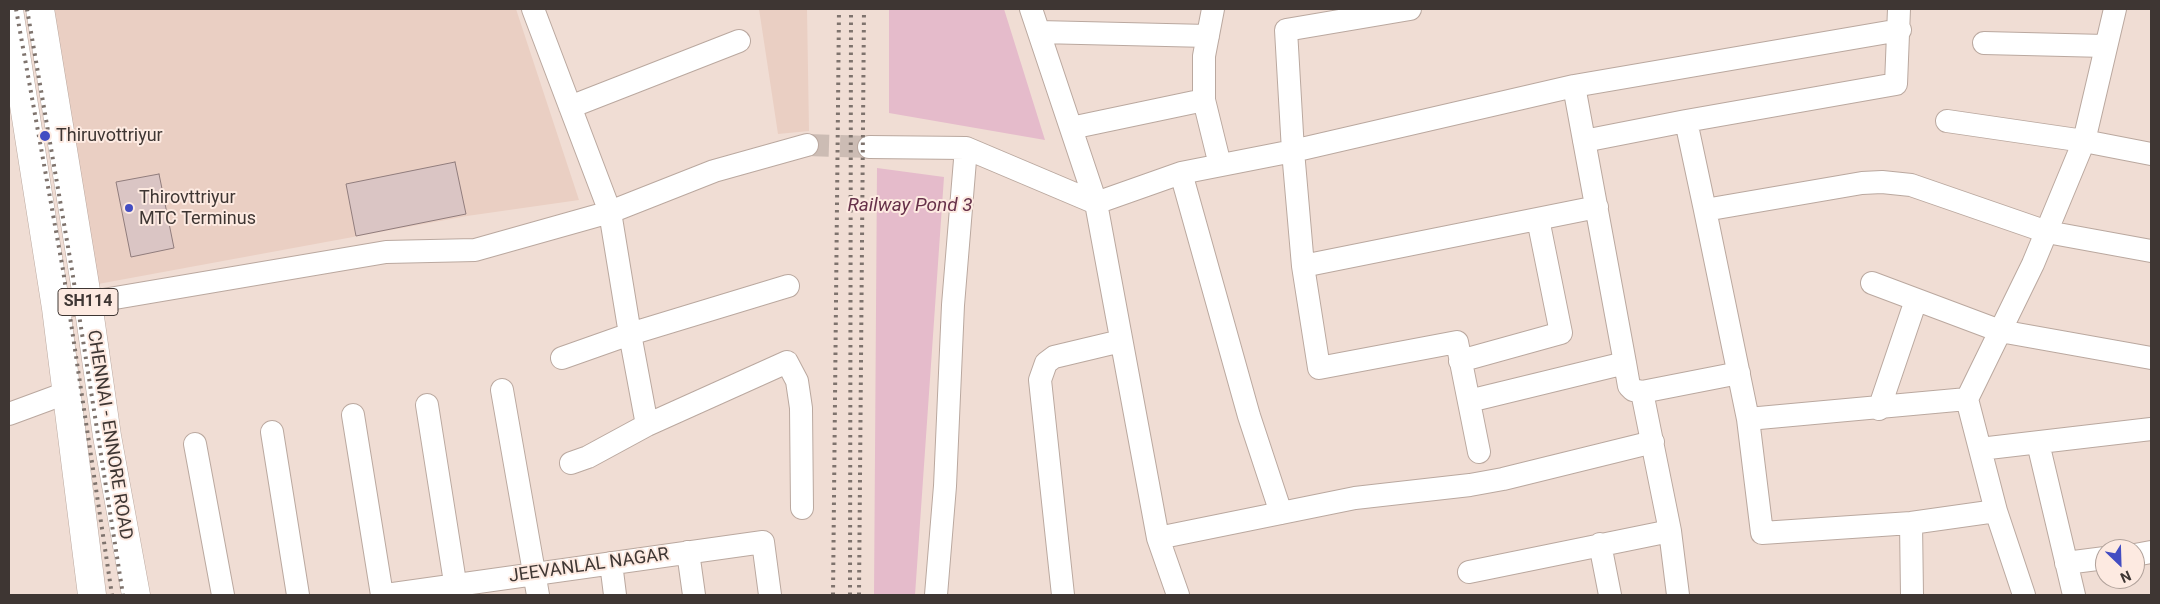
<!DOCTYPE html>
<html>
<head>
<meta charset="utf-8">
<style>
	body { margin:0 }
	#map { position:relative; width:2160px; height:604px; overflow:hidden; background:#f0ddd4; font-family:Roboto,sans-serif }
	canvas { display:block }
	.frame { position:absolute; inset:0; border:10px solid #3e3633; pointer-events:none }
	.north { position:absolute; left:2095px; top:539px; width:50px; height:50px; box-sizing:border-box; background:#fdeae1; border:1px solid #b1a29b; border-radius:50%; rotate:156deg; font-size:14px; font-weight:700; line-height:20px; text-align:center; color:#3e3633 }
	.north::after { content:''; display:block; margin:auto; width:18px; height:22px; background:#434dc2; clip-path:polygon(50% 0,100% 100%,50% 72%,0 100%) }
</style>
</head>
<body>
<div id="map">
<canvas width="2160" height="604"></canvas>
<div class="frame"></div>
<div class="north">N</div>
</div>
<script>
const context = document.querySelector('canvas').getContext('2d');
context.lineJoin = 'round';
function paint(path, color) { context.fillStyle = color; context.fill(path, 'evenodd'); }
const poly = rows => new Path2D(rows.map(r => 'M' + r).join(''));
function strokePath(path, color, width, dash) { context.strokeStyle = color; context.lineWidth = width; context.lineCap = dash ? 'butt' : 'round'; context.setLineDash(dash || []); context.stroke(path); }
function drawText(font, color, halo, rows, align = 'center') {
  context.font = font + ' Roboto,sans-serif'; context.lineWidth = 4; context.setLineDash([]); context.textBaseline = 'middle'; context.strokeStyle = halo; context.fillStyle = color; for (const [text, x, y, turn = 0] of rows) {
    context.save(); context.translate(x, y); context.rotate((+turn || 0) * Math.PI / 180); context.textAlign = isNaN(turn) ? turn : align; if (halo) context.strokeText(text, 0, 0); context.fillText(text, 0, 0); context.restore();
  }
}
const built = poly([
	[54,9,516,9,579,200,467,216,98,284],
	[759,9,807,9,809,131,778,134]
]);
const water = poly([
	[889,9,1004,9,1045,140,889,113],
	[877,168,944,177,915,595,874,595]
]);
const building = poly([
	[455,162,466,214,356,236,346,184,455,162],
	[159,174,174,248,131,257,116,182,159,174]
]);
const minorTunnel = poly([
	[807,145,869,147]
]);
const minor = poly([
	[533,9,610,212,630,334,788,286],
	[1031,9,1096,203,1158,538,1178,595],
	[1213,9,1204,56,1204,100,1220,165],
	[1410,9,1286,30,1293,151,1303,266,1319,368,1457,342,1479,452],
	[1039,32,1208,36],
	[1984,43,2105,46],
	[1574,86,1625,363],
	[570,107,739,41],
	[1947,121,2084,141,2151,154],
	[1071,128,1204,100],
	[1584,141,1686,121],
	[869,147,966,148,1096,203,1181,173,1293,151,1574,86,1900,30],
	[1181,173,1249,416,1281,513],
	[1705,210,1686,121,1896,84,1899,9],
	[1303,266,1597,207],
	[1872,283,2000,331,2151,358],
	[56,308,386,252,475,250,610,212,714,171,807,145],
	[562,358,630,334,647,425],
	[1460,361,1561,333,1538,219],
	[502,390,538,595],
	[1642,392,1670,531,1678,595],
	[1967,399,1996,511,2024,595],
	[1469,401,1625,363,1629,386,1633,390,1642,392,1739,373],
	[427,405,457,595],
	[1879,409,1916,300],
	[9,414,66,393],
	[353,415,382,595],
	[1748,419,1705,210,1862,183,1882,182,1911,185,2047,232,2151,251],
	[272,432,298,595],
	[2038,443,2074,595],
	[195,444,223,595],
	[1980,449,2151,429],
	[571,463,588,457,647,425,787,362,797,381,801,408,802,508],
	[1996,511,1911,523,1762,533,1748,419,1967,399,2033,264,2084,141,2115,9],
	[1911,523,1912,595],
	[1158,538,1355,498,1470,485,1503,479,1653,442],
	[1600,544,1610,595],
	[688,552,694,595],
	[2135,555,2151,552],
	[611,563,615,595],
	[2066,563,2105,558],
	[1469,572,1670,531],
	[386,595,763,542,770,595],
	[936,595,945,486,953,305,966,148],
	[1063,595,1040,380,1046,363,1054,357,1121,341]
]);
const major = poly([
	[40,9,88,303,107,436,136,595],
	[9,10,56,308,92,595]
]);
const rail = poly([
	[16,9,63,270,112,595],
	[27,9,72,270,123,595],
	[833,595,839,9],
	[850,595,851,9],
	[859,595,864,9]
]);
const markers = [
	[45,136,6,"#434dc2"],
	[129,208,5,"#434dc2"]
];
const shields = [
	[88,302,60]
];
const shieldNames = [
	["SH114",88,302]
];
const poiNames = [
	["Thiruvottriyur",56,136],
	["Thirovttriyur",139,198],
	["MTC Terminus",139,219]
];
const streetNames = [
	["CHENNAI - ENNORE ROAD",109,435,81],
	["JEEVANLAL NAGAR",589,566,-8]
];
const waterNames = [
	["Railway Pond 3",910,206]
];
paint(built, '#eacfc3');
paint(water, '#e5bbcb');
paint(building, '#dac5c4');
strokePath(building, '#917d7d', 1);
strokePath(minorTunnel, '#ccbcb4', 22, [22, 11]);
strokePath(minor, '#baa89f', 24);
strokePath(major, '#baa89f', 29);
strokePath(minor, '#fff', 22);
strokePath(major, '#fff', 28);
strokePath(rail, '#7e736d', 4, [2.5, 5]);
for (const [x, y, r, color] of markers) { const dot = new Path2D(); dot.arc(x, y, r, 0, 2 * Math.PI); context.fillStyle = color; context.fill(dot); strokePath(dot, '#fdeae1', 2); }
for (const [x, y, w] of shields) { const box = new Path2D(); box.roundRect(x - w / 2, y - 13.5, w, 27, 4); context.fillStyle = '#fdeae1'; context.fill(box); strokePath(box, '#3e3633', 1); }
drawText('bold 16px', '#3e3633', null, shieldNames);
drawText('18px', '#3e3633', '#fdeae1', poiNames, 'left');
drawText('18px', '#3e3633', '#fdeae1', streetNames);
drawText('italic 19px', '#67314a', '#fdeae1', waterNames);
</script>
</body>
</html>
